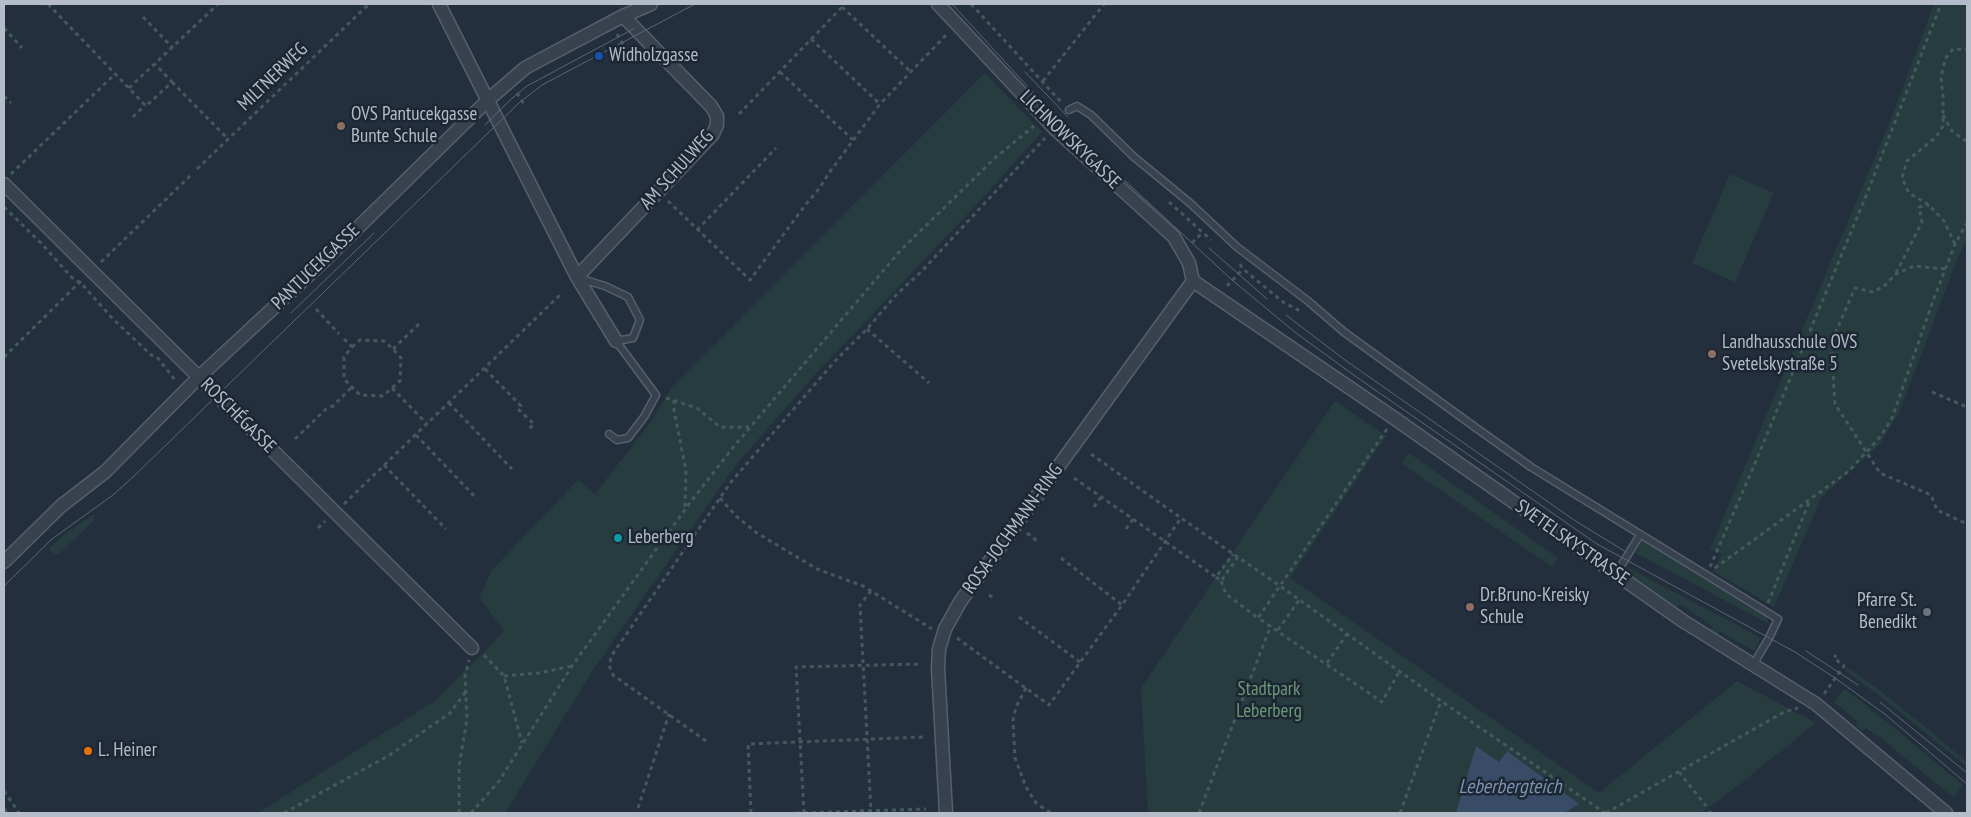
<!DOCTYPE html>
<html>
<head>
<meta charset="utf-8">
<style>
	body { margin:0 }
	#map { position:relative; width:1971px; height:817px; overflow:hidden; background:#242f3e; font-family:"PT Sans Narrow",sans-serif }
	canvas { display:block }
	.frame { position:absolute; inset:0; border:5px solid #b4bcc9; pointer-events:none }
</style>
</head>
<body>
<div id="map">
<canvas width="1971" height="817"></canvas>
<div class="frame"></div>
</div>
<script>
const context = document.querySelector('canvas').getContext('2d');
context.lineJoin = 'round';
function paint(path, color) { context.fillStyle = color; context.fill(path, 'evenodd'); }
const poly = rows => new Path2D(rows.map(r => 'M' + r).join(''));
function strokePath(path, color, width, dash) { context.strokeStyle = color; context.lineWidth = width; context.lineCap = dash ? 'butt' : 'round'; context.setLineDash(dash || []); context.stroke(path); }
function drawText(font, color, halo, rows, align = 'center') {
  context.font = font + ' "PT Sans Narrow",sans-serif'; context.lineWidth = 5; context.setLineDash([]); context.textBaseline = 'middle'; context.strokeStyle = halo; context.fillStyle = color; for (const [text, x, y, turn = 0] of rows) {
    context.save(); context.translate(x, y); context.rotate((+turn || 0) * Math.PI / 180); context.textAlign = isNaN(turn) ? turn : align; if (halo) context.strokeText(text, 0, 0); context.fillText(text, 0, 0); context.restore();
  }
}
const green = poly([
	[1934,4,1967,4,1967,239,1959,255,1899,413,1880,444,1822,497,1774,607,1713,571,1722,554,1710,549,1891,119],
	[985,73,1042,132,979,202,811,379,735,466,593,670,505,813,258,813,436,700,504,631,479,597,492,570,578,480,595,494,652,420,671,388],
	[1730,174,1774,193,1735,282,1692,263],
	[1335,401,1386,436,1290,578,1599,793,1737,681,1816,723,1721,799,1700,813,1148,813,1141,688],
	[1409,453,1558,558,1552,567,1401,463],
	[94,514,94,520,59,554,53,553,49,549,62,536],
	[1642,540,1765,614,1769,624,1636,553],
	[1627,567,1761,638,1754,651,1720,632,1716,635,1710,631,1711,626,1704,620,1680,604,1676,608,1674,606,1625,572],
	[1847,667,1874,686,1928,729,1967,762,1967,767,1894,707,1845,670],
	[1844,689,1866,705,1963,785,1953,797,1882,739,1866,728,1862,730,1857,727,1855,725,1857,721,1834,702]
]);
const water = poly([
	[1476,746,1499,762,1507,751,1579,804,1564,813,1456,813]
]);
const path = poly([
	[48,4,146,106,172,82,155,64],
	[971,4,1062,103],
	[4,5,5,4],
	[842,7,910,71],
	[143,17,173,48],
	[4,28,22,48],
	[617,34,625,48],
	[811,39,880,104],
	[780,72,853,140],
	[1043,81,1104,4],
	[172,82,228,139],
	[129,88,218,4],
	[517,93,525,106],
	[4,96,11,103],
	[739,114,845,4],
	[1943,115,1952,131,1967,142],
	[133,117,145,105],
	[197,169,369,4],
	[11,174,115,74],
	[668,201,750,280,806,204,819,189,829,173,880,104,948,33],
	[1169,202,1211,240],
	[4,207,42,244,74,280,80,282,113,319,151,355,157,357,175,380],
	[697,230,776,148],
	[1192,243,1203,232],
	[1955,244,1944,221,1929,205,1909,193,1902,178,1907,161,1936,137,1943,126,1943,96,1941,78,1945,59,1953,49,1967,50],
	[101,262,191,175],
	[1240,264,1243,269,1283,302,1302,312],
	[1945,269,1914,266,1896,274,1883,287,1872,292,1855,288,1831,343,1835,404,1880,473,1931,495,1937,510,1967,524],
	[1896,273,1922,222,1919,207,1929,205],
	[1227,286,1243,269],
	[316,309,339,334],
	[867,329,929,383],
	[344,339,352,347,344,357,344,379,360,395,383,396,392,388,427,424],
	[352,347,360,340,384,341,393,349,401,358,400,381,392,388],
	[393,349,419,324],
	[4,357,82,280],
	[485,369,521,406,518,409,534,424,529,429],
	[1932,392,1967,407],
	[666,398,697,408,720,427,749,427],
	[674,400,674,411,686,470,685,509],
	[449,403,512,469],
	[1387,429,1258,618,1382,702,1399,672],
	[416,435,477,499],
	[295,439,326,409,333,406,352,387],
	[1091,454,1181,518],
	[384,465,446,529],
	[1074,478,1216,577,1233,554],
	[720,498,736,516,757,533,817,569,863,586,932,629],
	[344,504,562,293],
	[1094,507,1101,497],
	[318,528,325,521],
	[1126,529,1133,519],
	[1027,533,1037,541],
	[1061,558,1122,605],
	[1710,567,1753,468,1866,196,1941,4],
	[1715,568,1849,471,1881,436,1892,418,1933,301,1955,244,1967,223],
	[1216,577,1221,581,1238,557],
	[1221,581,1226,594,1258,618],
	[871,591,860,605,871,811],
	[989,595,995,599],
	[1768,603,1810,500],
	[1019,617,1080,662],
	[1278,630,1299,600],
	[957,638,1049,705,1122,605,1181,518,1280,586,1441,701,1605,813],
	[484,655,504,676,522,743],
	[1327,663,1347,634],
	[504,676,539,673,572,666],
	[1026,688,1016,707,1013,720,1015,758,1026,787,1036,803,1051,813],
	[1824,694,1844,666,1834,658,1836,655],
	[706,741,613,675,609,665,612,655,731,482,835,361,867,329,896,295,921,272,1045,138],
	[1679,772,1706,806],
	[4,791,19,813],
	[638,808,669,714],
	[4,809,7,813],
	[1709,811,1711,813],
	[284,813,388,756,450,713,467,690],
	[459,813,459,767,467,719,465,676,469,660],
	[471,813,499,781,572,666,689,504,735,445,900,251,995,158,1034,126],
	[751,813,748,744,923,737],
	[796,813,926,809],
	[804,813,796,667,919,664],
	[1199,813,1271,625],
	[1400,813,1441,701],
	[1606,813,1784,712,1798,708]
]);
const lane = poly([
	[1069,110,1077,106,1091,115,1134,157,1190,203,1237,247,1308,301,1344,332,1472,425,1531,467,1778,619,1769,638,1753,665],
	[578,278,605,286,628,297,640,320,633,338,616,341,656,395,644,417,628,438,617,440,609,434],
	[1616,574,1640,535]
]);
const street = poly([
	[439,4,577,277,616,341],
	[938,4,1054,128,1174,237,1189,263,1193,281],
	[4,184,472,648],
	[577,277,713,134,717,125,717,116,711,106,623,16],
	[1193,281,1394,418,1683,621,1816,704,1946,813],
	[4,562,61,506,105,472,199,377,324,261,488,100,525,68,538,61,623,16,651,4],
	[946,813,938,668,939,649,945,629,960,602,1193,281]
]);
const tram = poly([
	[952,4,1051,112,1232,280,1296,333,1355,376,1597,544,1795,652,1835,678,1886,715,1967,784],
	[1025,72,1068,117],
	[485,125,510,100,527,86,635,28],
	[1209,248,1267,299],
	[291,313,374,233],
	[1286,315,1345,360,1574,520,1626,552],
	[4,586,52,539,113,495,133,477,520,102,542,85,695,4],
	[1806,651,1858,685],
	[1880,702,1967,773]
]);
const markers = [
	[599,56,5,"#1a4fb4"],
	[341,126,5,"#8d6e63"],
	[1712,354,5,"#8d6e63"],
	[618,538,5,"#0f9aa8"],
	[1470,607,5,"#8d6e63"],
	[1927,612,5,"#6b7280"],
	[88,751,5,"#e8710a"]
];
const poiNames = [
	["Widholzgasse",609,56],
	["OVS Pantucekgasse",351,115],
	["Bunte Schule",351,137],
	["Landhausschule OVS",1722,343],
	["Svetelskystraße 5",1722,365],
	["Leberberg",628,538],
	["Dr.Bruno-Kreisky",1480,596],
	["Schule",1480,618],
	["Pfarre St.",1917,601,"right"],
	["Benedikt",1917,623,"right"],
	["L. Heiner",98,751]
];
const streetNames = [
	["MILTNERWEG",273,77,-44],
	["LICHNOWSKYGASSE",1070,140,44],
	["AM SCHULWEG",677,170,-48],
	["PANTUCEKGASSE",316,267,-44],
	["ROSCHÉGASSE",238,416,45],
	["ROSA-JOCHMANN-RING",1013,529,-54],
	["SVETELSKYSTRASSE",1572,543,35]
];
const parkNames = [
	["Stadtpark",1269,690],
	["Leberberg",1269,712]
];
const waterNames = [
	["Leberbergteich",1510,787]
];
paint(green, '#263c3f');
paint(water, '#394c67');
strokePath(lane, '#565f6c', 9);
strokePath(street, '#565f6c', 15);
strokePath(path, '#44595c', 3, [4, 4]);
strokePath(lane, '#38414e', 6);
strokePath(street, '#38414e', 12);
strokePath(tram, '#5a6575', 1);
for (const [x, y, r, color] of markers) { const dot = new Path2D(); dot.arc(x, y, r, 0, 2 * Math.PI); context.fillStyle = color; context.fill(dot); strokePath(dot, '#1d2633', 2); }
drawText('19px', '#b4bcc9', '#1d2633', poiNames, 'left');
drawText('19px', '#b4bcc9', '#1d2633', streetNames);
drawText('19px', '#6b9a76', '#1d2633', parkNames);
drawText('italic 20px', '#7c92b1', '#1d2633', waterNames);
</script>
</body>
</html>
